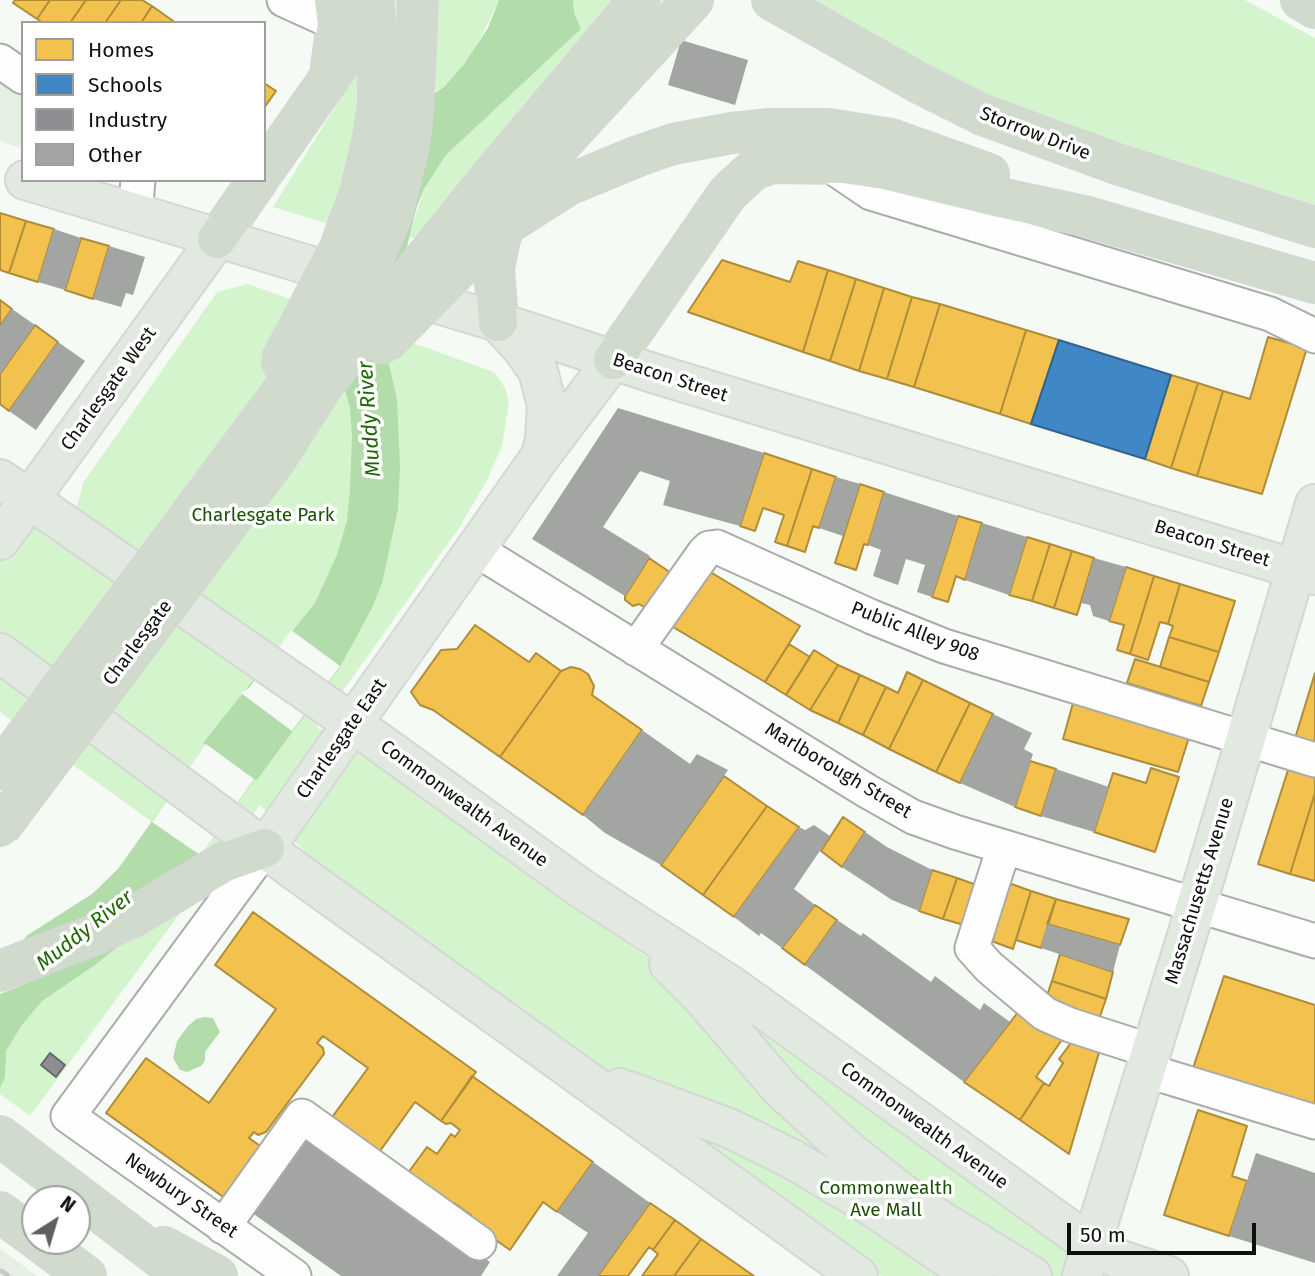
<!DOCTYPE html>
<html>
<head>
<meta charset="utf-8">
<style>
	body { margin:0 }
	#map { position:relative; width:1315px; height:1276px; overflow:hidden; background:#f5faf5; font-family:"Fira Sans",sans-serif }
	canvas { display:block }
	.legend { position:absolute; left:21px; top:21px; width:245px; height:161px; box-sizing:border-box; background:#fff; border:2px solid #9e9f9e; margin:0; padding:9px 12px; list-style:none; font-size:21px; color:#0d100d }
	.legend li { display:flex; align-items:center; gap:14px; height:35px }
	.legend b { width:35px; border:2px solid #9e9f9e }
	.north { position:absolute; left:21px; top:1185px; width:70px; height:70px; box-sizing:border-box; background:#fff; border:2px solid #9e9f9e; border-radius:50%; rotate:37deg; font-size:19px; font-weight:700; line-height:28px; text-align:center; color:#0d100d }
	.north::after { content:''; display:block; margin:auto; width:24px; height:32px; background:#5e625e; clip-path:polygon(50% 0,100% 100%,50% 72%,0 100%) }
	.scale { position:absolute; left:1067px; top:1223px; width:189px; height:32px; box-sizing:border-box; border:4px solid #0d100d; border-top:0; padding-left:9px; font-size:21px; line-height:24px; white-space:nowrap; color:#0d100d; -webkit-text-stroke:5px #fff; paint-order:stroke }
</style>
</head>
<body>
<div id="map">
<canvas width="1315" height="1276"></canvas>
<ul class="legend">
<li><b style="height:19px;background:#f2c14e"></b>Homes</li>
<li><b style="height:19px;background:#3f88c5"></b>Schools</li>
<li><b style="height:19px;background:#8d8d92"></b>Industry</li>
<li><b style="height:19px;background:#a2a5a1"></b>Other</li>
</ul>
<div class="north">N</div>
<div class="scale">50 m</div>
</div>
<script>
const context = document.querySelector('canvas').getContext('2d');
context.lineJoin = 'round';
function paint(path, color) { context.fillStyle = color; context.fill(path, 'evenodd'); }
const poly = rows => new Path2D(rows.map(r => 'M' + r).join(''));
function strokePath(path, color, width, dash) { context.strokeStyle = color; context.lineWidth = width; context.lineCap = dash ? 'butt' : 'round'; context.setLineDash(dash || []); context.stroke(path); }
function drawText(font, color, halo, rows, align = 'center') {
  context.font = font + ' "Fira Sans",sans-serif'; context.lineWidth = 7; context.setLineDash([]); context.textBaseline = 'middle'; context.strokeStyle = halo; context.fillStyle = color; for (const [text, x, y, turn = 0] of rows) {
    context.save(); context.translate(x, y); context.rotate((+turn || 0) * Math.PI / 180); context.textAlign = isNaN(turn) ? turn : align; if (halo) context.strokeText(text, 0, 0); context.fillText(text, 0, 0); context.restore();
  }
}
const built = poly([
	[0,61,23,77,23,149,0,141],
	[0,1249,5,1252,37,1276,0,1276]
]);
const green = poly([
	[382,0,499,0,475,50,453,78,444,87,433,92,351,231,273,207,348,86,371,34],
	[573,0,678,0,417,239,409,237,424,189,446,155,581,29,574,12],
	[809,0,1245,0,1315,38,1315,205,1168,158,1133,149,1022,111,912,59],
	[248,284,494,372,505,388,509,402,502,446,486,482,459,528,317,727,374,764,616,936,752,1027,1038,1230,1125,1276,882,1276,680,1131,523,1013,309,856,260,805,30,1116,0,1094,0,964,28,935,101,888,126,859,152,822,0,712,0,496,50,540,78,503,83,483,217,292]
]);
const water = poly([
	[499,0,573,0,574,12,581,29,446,155,424,189,417,206,386,332,387,356,397,399,400,467,398,509,382,583,372,608,340,667,257,780,254,780,177,889,141,928,95,965,42,1001,21,1026,6,1051,5,1077,0,1088,0,964,28,935,92,894,118,869,206,745,203,743,315,603,337,555,347,521,350,488,352,436,350,408,333,347,409,109,444,87,465,63,488,28],
	[204,1017,213,1018,220,1032,205,1052,205,1061,201,1066,187,1072,180,1070,173,1058,177,1041,188,1026,196,1019]
]);
const pier = poly([
	[291,630,340,666,292,731,241,693,249,688],
	[206,744,254,779,201,855,143,930,129,942,0,994,0,958,130,902,200,855,152,822]
]);
const homes = poly([
	[15,0,50,0,37,19,13,3,15,0],
	[50,0,86,0,70,23,43,23,37,19,50,0],
	[86,0,121,0,105,23,70,23,86,0],
	[121,0,142,0,152,6,141,23,105,23,121,0],
	[152,6,176,23,141,23,152,6],
	[264,83,276,91,264,108,264,83],
	[0,213,26,221,9,273,0,270,0,213],
	[26,221,54,229,38,282,9,273,26,221],
	[81,238,109,246,93,299,65,290,81,238],
	[722,260,790,282,798,261,828,270,803,352,688,312,722,260],
	[828,270,856,279,830,361,803,352,828,270],
	[856,279,884,288,859,371,830,361,856,279],
	[884,288,912,297,887,379,859,371,884,288],
	[912,297,940,304,914,387,887,379,912,297],
	[0,300,12,309,0,326,0,300],
	[940,304,1026,330,1000,414,914,387,940,304],
	[35,325,58,342,9,411,0,404,0,374,35,325],
	[1026,330,1059,340,1031,424,1000,414,1026,330],
	[1268,337,1307,348,1262,494,1197,476,1223,391,1250,399,1268,337],
	[1171,375,1198,383,1171,468,1145,459,1171,375],
	[1198,383,1223,391,1197,476,1171,468,1198,383],
	[764,453,812,469,787,546,775,542,784,515,763,508,755,531,740,526,764,453],
	[812,469,836,477,819,528,813,526,805,552,787,546,812,469],
	[860,484,884,492,868,545,864,544,856,570,835,563,860,484],
	[958,516,982,523,965,580,956,576,948,602,932,597,958,516],
	[1027,537,1050,544,1032,601,1009,595,1027,537],
	[1050,544,1072,551,1054,608,1032,601,1050,544],
	[1072,551,1094,558,1077,615,1054,608,1072,551],
	[649,558,674,575,648,609,639,604,633,606,625,600,625,596,649,558],
	[1126,567,1154,576,1130,654,1117,650,1124,625,1109,621,1126,567],
	[707,570,800,626,765,682,668,624,707,570],
	[1154,576,1180,584,1168,624,1160,622,1148,660,1130,654,1154,576],
	[1180,584,1235,601,1219,652,1169,637,1173,626,1168,624,1180,584],
	[475,625,529,662,536,653,561,671,500,757,433,710,420,705,411,692,441,650,457,649,475,625],
	[1169,637,1219,652,1209,682,1160,667,1169,637],
	[789,644,810,657,786,695,765,682,789,644],
	[814,650,838,665,810,710,786,695,814,650],
	[1135,659,1209,682,1201,706,1127,683,1135,659],
	[838,665,860,675,838,723,810,710,838,665],
	[571,667,580,669,588,674,594,686,592,695,642,730,583,815,500,757,561,671,571,667],
	[907,672,923,680,889,749,863,735,886,687,898,693,907,672],
	[1315,673,1315,752,1293,745,1315,673],
	[860,675,886,687,863,735,838,723,860,675],
	[923,680,970,703,936,772,889,749,923,680],
	[1075,696,1191,731,1178,772,1063,739,1075,696],
	[970,703,993,714,960,783,936,772,970,703],
	[1030,761,1056,769,1041,816,1015,807,1030,761],
	[1289,767,1315,776,1315,793,1290,874,1258,864,1289,767],
	[1151,768,1179,777,1155,852,1094,832,1113,773,1146,783,1151,768],
	[724,776,767,806,703,895,661,865,724,776],
	[1315,793,1315,881,1290,874,1315,793],
	[767,806,799,827,734,917,703,895,767,806],
	[843,817,865,832,842,867,821,851,843,817],
	[932,870,957,878,943,919,919,911,932,870],
	[957,878,985,888,971,927,943,919,957,878],
	[1003,881,1031,891,1013,949,986,939,1003,881],
	[1031,891,1056,899,1041,948,1016,940,1031,891],
	[1056,899,1129,919,1120,945,1047,924,1056,899],
	[815,905,837,920,805,965,782,948,815,905],
	[253,912,476,1072,441,1121,415,1102,375,1158,327,1124,368,1068,323,1036,317,1043,323,1048,324,1054,266,1132,258,1135,254,1132,249,1138,263,1148,226,1199,106,1113,146,1058,209,1103,276,1009,215,965,253,912],
	[1060,954,1113,972,1106,999,1052,981,1060,954],
	[1224,976,1315,1005,1315,1106,1190,1077,1224,976],
	[1052,981,1106,999,1098,1022,1044,1004,1052,981],
	[1022,1007,1068,1031,1036,1077,1044,1083,1020,1120,964,1082,1022,1007],
	[1079,1032,1103,1039,1069,1154,1020,1120,1044,1083,1049,1086,1063,1063,1059,1059,1079,1032],
	[472,1076,593,1162,557,1212,543,1202,510,1250,467,1220,471,1215,454,1203,451,1209,405,1177,427,1147,437,1154,451,1134,455,1137,460,1130,451,1123,446,1124,441,1121,472,1076],
	[1198,1110,1247,1126,1232,1176,1247,1181,1229,1236,1164,1215,1198,1110],
	[650,1203,675,1220,653,1250,649,1247,628,1276,598,1276,650,1203],
	[675,1220,701,1239,674,1276,642,1276,658,1254,653,1250,675,1220],
	[701,1239,754,1276,674,1276,701,1239]
]);
const schools = poly([
	[1059,340,1171,375,1145,459,1031,424,1059,340]
]);
const industry = poly([
	[50,1053,65,1065,56,1077,41,1065,50,1053]
]);
const building = poly([
	[681,40,748,60,735,105,668,85],
	[54,229,81,238,65,290,38,282],
	[109,246,145,257,133,295,126,293,121,307,93,299],
	[12,309,35,325,0,374,0,326],
	[58,342,85,361,36,430,9,411],
	[618,408,764,453,740,526,663,505,670,481,640,471,603,527,650,556,625,596,532,539],
	[836,477,860,484,843,536,819,528],
	[884,492,958,516,932,597,917,592,925,565,906,559,898,585,873,576,881,550,868,545],
	[982,523,1027,537,1009,595,965,580],
	[1094,558,1126,567,1109,621,1093,616,1090,605,1081,603],
	[993,714,1032,733,1024,749,1033,754,1015,807,960,783],
	[642,730,690,764,697,754,728,770,661,865,605,833,583,815],
	[1056,769,1109,787,1094,832,1041,816],
	[814,825,830,836,794,889,815,905,782,948,761,933,759,936,734,917,799,827,805,830],
	[865,832,887,847,932,870,919,911,892,900,842,867],
	[837,920,861,936,863,933,931,982,935,976,980,1010,984,1003,1010,1022,964,1082,805,965],
	[1047,924,1120,945,1113,972,1041,948],
	[308,1132,490,1262,481,1276,341,1276,251,1212],
	[1256,1153,1315,1173,1315,1263,1229,1236],
	[593,1162,650,1203,598,1276,557,1276,588,1233,557,1212]
]);
const minor = poly([
	[284,0,337,24],
	[0,61,23,77],
	[827,163,871,193,1270,314,1315,336],
	[135,214,138,180],
	[475,549,867,791,913,817,955,832,1315,941],
	[636,649,704,553,709,548,717,547,872,617,944,646,1315,760],
	[1004,847,972,948,989,967,1045,1014,1070,1025,1151,1051],
	[265,848,68,1116,294,1276],
	[1145,1070,1315,1122],
	[223,1227,302,1116,479,1243]
]);
const major = poly([
	[25,180,498,322,656,374,1315,575],
	[498,322,522,348,538,371,547,405,545,439,541,455],
	[0,479,352,723,582,889,733,987,1091,1245,1121,1260,1169,1276],
	[0,540,217,239],
	[0,653,290,867,858,1276],
	[265,848,540,457,613,360],
	[669,964,702,997,781,1089,850,1152,922,1209,1032,1276],
	[620,1088,729,1128,792,1159,874,1208,974,1276],
	[1082,1276,1205,877,1315,504]
]);
const highway = poly([
	[772,0,919,83,983,115,1117,164,1315,227],
	[1301,0,1315,8],
	[331,67,337,24,334,0],
	[579,72,639,0],
	[638,156,673,144,732,133,770,129,829,129,891,139,989,174],
	[264,171,349,50,362,24,368,0],
	[217,239,258,180],
	[498,322,494,268,500,239,510,211,525,186,548,158,693,0],
	[613,360,728,193,753,170,773,163,843,164,885,170,1000,198,1084,216,1315,283],
	[0,971,94,935,133,917,225,862,265,848],
	[0,1136,184,1276],
	[0,1212,35,1238],
	[39,1241,86,1276],
	[164,1247,217,1276]
]);
const rail = poly([
	[0,1270,9,1276]
]);
const highwayBridge = poly([
	[383,345,472,255,510,222,568,185,638,156],
	[280,363,339,250,360,193,372,143,378,106,378,60,373,0],
	[0,771,302,365,370,265,392,215,409,145,413,112,418,0],
	[0,828,276,459,323,385,493,174,579,72]
]);
const streetNames = [
	["Storrow Drive",1035,134,21],
	["Beacon Street",670,378,18],
	["Charlesgate West",109,389,-54],
	["Beacon Street",1212,544,17],
	["Public Alley 908",915,632,21],
	["Charlesgate",138,643,-53],
	["Charlesgate East",342,739,-55],
	["Marlborough Street",838,771,31],
	["Commonwealth Avenue",464,804,36],
	["Massachusetts Avenue",1200,891,-73],
	["Commonwealth Avenue",924,1126,36],
	["Newbury Street",181,1196,35]
];
const parkNames = [
	["Charlesgate Park",263,516],
	["Commonwealth",886,1189],
	["Ave Mall",886,1211]
];
const waterNames = [
	["Muddy River",370,419,-94],
	["Muddy River",85,931,-38]
];
paint(built, '#e5efe4');
paint(green, '#d4f4cd');
paint(water, '#b2dca9');
paint(pier, '#f5faf5');
paint(homes, '#f2c14e');
strokePath(homes, '#ad8c3a', 2);
paint(schools, '#3f88c5');
strokePath(schools, '#30648e', 2);
paint(industry, '#8d8d92');
strokePath(industry, '#67686a', 2);
paint(building, '#a2a5a1');
strokePath(minor, '#a9aca9', 37);
strokePath(major, '#d4d7d4', 42);
strokePath(highway, '#d4d7d4', 42);
strokePath(minor, '#fefefe', 33);
strokePath(major, '#e2e9e1', 38);
strokePath(highway, '#d0dbce', 38);
strokePath(rail, '#c8cac8', 5, [12, 12]);
strokePath(highwayBridge, '#d4d7d4', 42, []);
strokePath(highwayBridge, '#d0dbce', 38);
drawText('19px', '#0d100d', '#fff', streetNames);
drawText('19px', '#1a5008', '#fff', parkNames);
drawText('italic 21px', '#1f6804', '#fff', waterNames);
</script>
</body>
</html>
